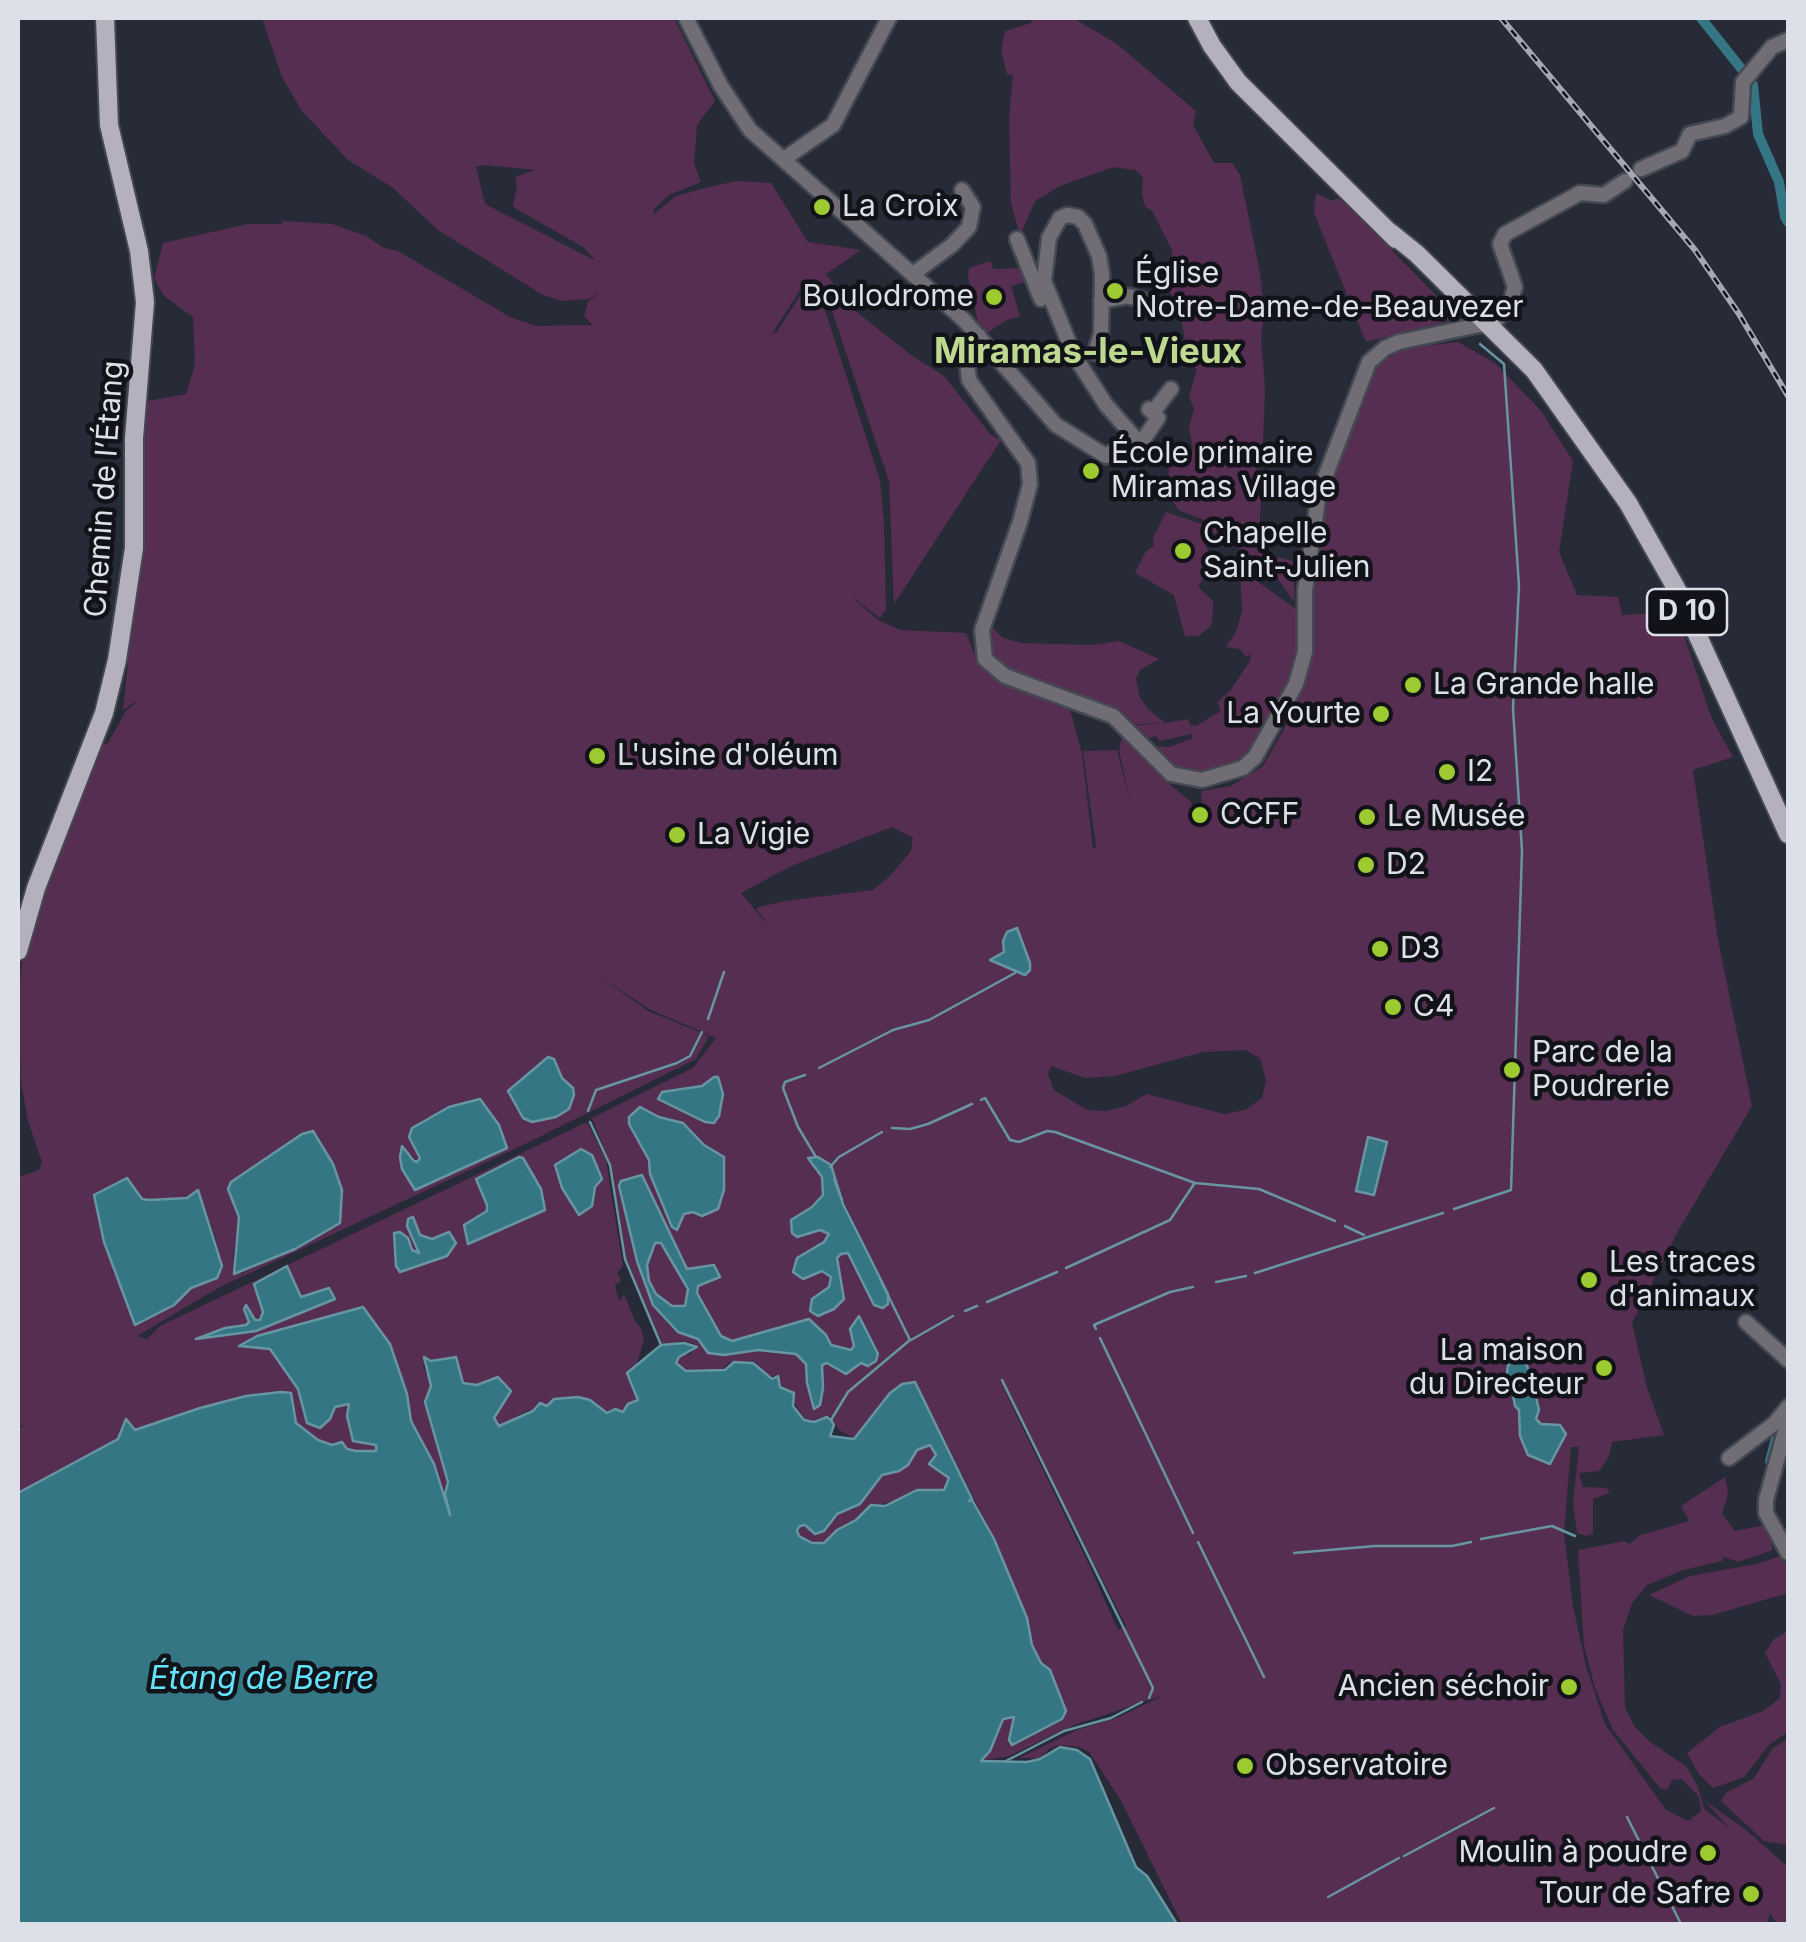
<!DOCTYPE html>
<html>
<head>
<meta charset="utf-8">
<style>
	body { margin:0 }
	#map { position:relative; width:1806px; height:1942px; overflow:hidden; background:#272b37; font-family:Inter,sans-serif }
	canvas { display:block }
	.frame { position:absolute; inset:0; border:20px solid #dde0e8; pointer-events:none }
</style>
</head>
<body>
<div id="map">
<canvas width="1806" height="1942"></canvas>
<div class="frame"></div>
</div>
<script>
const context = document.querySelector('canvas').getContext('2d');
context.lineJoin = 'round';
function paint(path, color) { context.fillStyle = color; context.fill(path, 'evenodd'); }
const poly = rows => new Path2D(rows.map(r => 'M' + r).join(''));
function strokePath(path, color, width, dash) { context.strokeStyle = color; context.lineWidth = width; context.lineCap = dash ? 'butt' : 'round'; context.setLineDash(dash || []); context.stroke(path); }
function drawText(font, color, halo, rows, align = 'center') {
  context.font = font + ' Inter,sans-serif'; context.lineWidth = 9; context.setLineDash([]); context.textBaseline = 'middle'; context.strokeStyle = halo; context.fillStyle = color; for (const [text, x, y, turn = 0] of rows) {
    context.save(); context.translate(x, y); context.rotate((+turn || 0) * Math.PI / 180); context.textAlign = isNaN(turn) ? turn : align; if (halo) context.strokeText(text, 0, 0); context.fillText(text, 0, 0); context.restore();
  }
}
const green = poly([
	[262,18,674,18,715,101,697,125,694,163,701,182,669,195,654,209,654,214,676,196,701,189,736,181,771,183,808,242,861,250,826,274,853,309,911,355,944,376,991,435,1001,440,894,604,889,481,824,287,814,279,800,290,772,334,777,332,803,291,820,295,880,480,884,523,886,609,880,618,850,595,878,620,900,630,966,633,979,665,998,680,1069,706,1082,754,1093,849,1096,847,1083,751,1117,750,1130,802,1119,750,1124,729,1168,783,1191,802,1193,811,1202,807,1201,791,1231,786,1263,766,1291,717,1309,648,1309,585,1316,514,1376,365,1406,348,1458,342,1495,363,1541,411,1573,461,1559,552,1577,595,1618,597,1622,615,1676,612,1712,719,1733,757,1693,770,1718,940,1752,1106,1678,1231,1632,1323,1647,1388,1664,1435,1612,1442,1609,1457,1599,1471,1579,1473,1583,1487,1607,1488,1609,1493,1593,1499,1593,1534,1586,1536,1577,1533,1573,1503,1579,1447,1571,1447,1564,1533,1573,1606,1586,1666,1605,1724,1666,1810,1686,1820,1699,1822,1690,1820,1701,1811,1699,1797,1682,1779,1672,1780,1667,1790,1660,1788,1613,1730,1595,1688,1584,1645,1578,1550,1624,1541,1629,1544,1641,1535,1689,1521,1681,1506,1725,1477,1728,1493,1722,1514,1735,1531,1766,1525,1773,1550,1738,1562,1724,1557,1722,1561,1683,1570,1647,1585,1632,1603,1623,1630,1625,1707,1634,1726,1650,1742,1687,1767,1698,1787,1704,1809,1729,1828,1705,1801,1746,1830,1788,1867,1788,1924,1777,1924,1770,1913,1767,1924,1182,1924,1120,1799,1089,1752,1080,1747,1060,1745,1050,1748,1040,1758,1019,1758,1077,1730,1119,1717,1164,1695,1074,1725,1009,1756,980,1761,990,1751,1003,1719,1014,1716,1009,1740,1044,1730,1062,1719,1066,1711,1032,1645,1027,1618,994,1539,938,1426,866,1426,853,1438,839,1430,830,1415,813,1420,805,1419,795,1404,795,1392,781,1385,778,1375,770,1377,754,1361,730,1362,723,1369,686,1370,677,1363,680,1357,690,1354,699,1346,685,1341,662,1344,626,1258,610,1164,592,1118,693,1068,716,1038,649,1009,597,974,648,1011,709,1036,696,1059,525,1144,218,1288,137,1336,147,1339,160,1326,587,1122,606,1160,623,1266,617,1273,621,1281,615,1285,619,1301,624,1294,635,1321,641,1328,644,1340,636,1366,627,1373,639,1400,623,1413,607,1413,590,1400,578,1397,554,1399,547,1406,527,1411,499,1426,477,1385,463,1382,444,1357,423,1365,431,1386,425,1402,448,1482,445,1494,452,1514,450,1516,434,1464,411,1421,407,1394,308,1323,257,1336,240,1345,270,1349,298,1389,330,1419,335,1407,350,1404,376,1445,376,1451,356,1451,318,1440,296,1423,291,1393,246,1396,134,1431,125,1419,118,1439,18,1493,18,1429,25,1425,18,1426,18,1177,39,1170,42,1162,28,1121,21,1082,18,1000,23,955,47,883,103,745,108,743,126,711,141,698,123,710,134,608,141,576,140,475,147,401,186,394,195,365,193,317,164,296,154,278,163,243,248,224,282,224,282,221,332,224,366,236,384,248,398,251,510,317,536,326,593,325,584,316,588,302,600,292,589,299,562,301,543,295,438,230,392,187,348,160,302,111,282,77],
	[484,165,535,170,515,177,517,185,513,207,583,247,596,261,485,204,476,167],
	[892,827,913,838,911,851,889,877,873,890,785,901,756,908,770,928,741,893,791,866],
	[1245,1050,1260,1058,1266,1080,1262,1098,1245,1110,1224,1114,1147,1094,1124,1107,1106,1111,1087,1110,1054,1090,1048,1074,1051,1066,1085,1078,1115,1076,1203,1052],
	[543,1064,573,1088,532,1122,523,1118,517,1110],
	[479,1099,505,1136,402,1169,411,1154,417,1162,420,1158,409,1137,412,1128,424,1119],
	[634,1110,674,1119,690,1128,704,1145,724,1157,722,1201,702,1216,693,1212,684,1214,677,1229,663,1210,650,1174,649,1161,629,1124],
	[308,1131,313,1131,319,1137,333,1164,342,1189,340,1223,295,1249,240,1274,233,1257,239,1217,231,1182],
	[523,1158,541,1189,544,1210,478,1238,473,1243,467,1234,487,1211,482,1190],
	[814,1170,830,1172,888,1294,888,1304,883,1308,874,1305,848,1253,841,1253,837,1258,844,1299,834,1309,818,1293,829,1287,831,1277,797,1258,825,1242,830,1233,819,1230,806,1235,791,1220,812,1207,823,1195,822,1177],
	[642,1175,688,1269,714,1266,712,1282,697,1286,697,1294,721,1336,732,1341,809,1319,831,1345,851,1351,869,1333,878,1353,855,1368,838,1368,827,1363,822,1365,823,1388,807,1383,806,1364,796,1354,758,1350,724,1355,708,1353,698,1339,669,1325,653,1304,637,1261,619,1186,621,1181],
	[127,1178,142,1199,149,1200,187,1198,199,1191,218,1246,217,1278,191,1288,174,1305,135,1325,104,1242,94,1195],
	[287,1266,301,1298,326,1288,331,1290,333,1301,256,1331,198,1339,225,1328,246,1325,249,1323,244,1309,248,1306,254,1320,263,1317,254,1284],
	[1000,1381,1126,1626,1118,1630,1090,1567],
	[1033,18,1073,18,1117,44,1196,111,1193,125,1214,163,1232,163,1240,175,1260,273,1264,311,1261,339,1265,388,1263,443,1253,483,1261,500,1259,539,1267,555,1294,561,1294,601,1278,579,1240,549,1221,542,1204,520,1179,510,1168,496,1169,463,1180,463,1191,457,1193,448,1189,427,1194,409,1189,396,1197,370,1188,356,1180,313,1170,291,1172,250,1152,211,1145,206,1142,195,1143,177,1136,170,1113,167,1060,186,1035,201,1020,236,1011,203,1009,119,1013,75,1007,74,1001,51,1005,31,1031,23],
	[1316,193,1332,201,1337,198,1349,206,1452,312,1449,321,1366,342,1314,213],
	[991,261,993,269,1024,268,1029,281,1011,286,1020,316,1005,321,987,333,978,322,968,278,969,268],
	[1166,512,1201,524,1205,530,1202,536,1207,549,1217,558,1198,587,1213,601,1213,612,1211,626,1198,636,1185,636,1174,595,1135,573,1146,551,1154,546,1153,538],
	[1240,569,1300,612,1298,653,1292,674,1250,759,1210,774,1172,771,1149,746,1170,747,1193,738,1192,734,1160,741,1156,736,1145,739,1133,726,1163,722,1130,725,1000,669,989,658,988,635,992,627,1003,638,1022,643,1092,645,1119,641,1159,659,1140,670,1136,679,1140,698,1148,709,1165,723,1188,719,1190,725,1196,726,1221,711,1217,702,1230,691,1250,661,1251,654,1246,657,1240,649,1226,647,1236,632,1242,611],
	[661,1242,688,1289,685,1306,672,1306,656,1294,649,1281,647,1265,650,1251,655,1243],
	[930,1445,936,1455,929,1464,949,1478,945,1490,917,1490,900,1500,881,1504,860,1514,857,1520,837,1530,824,1543,812,1543,799,1536,800,1526,805,1525,815,1534,824,1531,837,1514,854,1509,882,1475,911,1458,917,1449],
	[1780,1556,1788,1567,1788,1593,1712,1615,1693,1616,1649,1595,1690,1576,1757,1564],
	[1788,1631,1788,1732,1769,1745,1744,1777,1713,1788,1699,1774,1687,1753,1720,1727,1763,1711,1780,1698,1781,1684,1765,1653,1774,1639],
	[1788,1739,1788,1845,1764,1841,1721,1801,1727,1792,1753,1779,1773,1748]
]);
const water = poly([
	[1017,928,1030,963,1030,970,1025,975,990,960,1004,952,1003,941,1007,932,1017,928],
	[548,1057,554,1059,562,1078,573,1088,574,1095,569,1109,556,1117,532,1122,523,1118,508,1091,548,1057],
	[714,1077,718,1077,723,1094,719,1116,714,1123,705,1122,658,1099,662,1092,702,1086,714,1077],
	[480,1099,499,1125,507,1148,415,1190,402,1169,400,1157,402,1146,414,1161,417,1162,420,1158,409,1137,412,1128,449,1107,480,1099],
	[640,1107,659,1117,683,1123,704,1145,724,1157,724,1190,718,1209,702,1216,693,1212,684,1214,677,1230,672,1227,650,1174,649,1160,629,1124,629,1117,640,1107],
	[313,1131,333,1164,342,1190,340,1223,295,1249,234,1274,239,1217,228,1189,231,1182,302,1134,313,1131],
	[1368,1137,1387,1142,1374,1195,1356,1191,1368,1137],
	[581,1149,592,1155,602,1179,595,1187,592,1206,579,1215,562,1188,555,1165,581,1149],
	[519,1157,523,1158,541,1189,545,1210,468,1244,464,1225,487,1211,487,1205,476,1179,519,1157],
	[818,1157,831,1165,843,1204,888,1294,888,1304,883,1308,874,1305,848,1253,841,1254,837,1258,844,1299,834,1309,818,1316,810,1311,812,1299,829,1287,831,1277,822,1271,803,1279,793,1272,797,1258,824,1242,829,1234,820,1230,797,1237,792,1233,791,1220,812,1207,823,1195,822,1177,808,1158,818,1157],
	[642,1175,687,1269,714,1265,720,1277,698,1286,697,1293,721,1336,732,1341,809,1319,826,1335,831,1345,851,1350,854,1346,850,1329,859,1316,878,1354,876,1361,868,1366,861,1363,846,1374,827,1363,822,1365,823,1388,820,1405,814,1409,807,1383,806,1364,796,1354,758,1350,724,1355,708,1353,698,1339,678,1332,653,1305,637,1261,619,1186,621,1181,642,1175],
	[655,1243,661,1243,688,1289,685,1306,672,1306,656,1294,649,1281,647,1265,655,1243],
	[127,1178,142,1199,149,1200,187,1198,198,1190,222,1266,217,1278,191,1288,174,1305,135,1325,104,1242,94,1195,127,1178],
	[413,1217,420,1235,432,1239,449,1232,456,1243,447,1256,400,1272,396,1266,394,1233,400,1232,408,1238,412,1250,419,1253,407,1226,408,1219,413,1217],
	[287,1266,301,1297,329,1288,335,1299,256,1331,196,1339,225,1328,246,1325,249,1322,244,1309,246,1305,255,1320,260,1320,263,1312,254,1284,287,1266],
	[363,1307,390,1344,407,1394,411,1421,434,1464,450,1515,445,1494,448,1482,425,1402,431,1386,424,1357,431,1361,456,1357,463,1383,477,1385,498,1377,511,1391,494,1418,499,1426,533,1411,540,1403,547,1406,554,1399,578,1397,590,1400,607,1413,615,1409,623,1412,628,1404,638,1400,627,1373,661,1345,684,1343,697,1347,679,1357,676,1363,686,1371,725,1370,734,1362,753,1363,772,1379,778,1376,780,1387,794,1393,793,1406,804,1420,814,1422,827,1417,831,1420,834,1425,830,1436,854,1439,890,1393,902,1384,915,1382,972,1499,969,1501,972,1500,994,1539,1027,1618,1032,1645,1041,1663,1050,1670,1066,1711,1062,1719,1012,1745,1009,1740,1014,1717,1003,1719,990,1751,981,1761,1027,1762,1040,1759,1060,1747,1077,1750,1090,1759,1136,1867,1147,1876,1177,1924,18,1924,18,1493,118,1439,126,1419,135,1430,200,1408,246,1396,281,1392,291,1393,296,1423,318,1440,332,1445,342,1442,347,1449,356,1451,376,1451,376,1445,353,1441,347,1416,349,1404,335,1407,330,1419,320,1428,307,1423,298,1389,270,1349,239,1346,257,1336,363,1307],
	[930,1445,936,1455,929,1464,949,1478,944,1490,917,1490,885,1506,871,1505,856,1520,837,1530,824,1543,812,1543,799,1536,797,1530,800,1526,805,1525,815,1534,824,1531,837,1514,860,1504,882,1475,899,1471,908,1465,917,1450,930,1445],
	[1523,1354,1533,1384,1539,1410,1536,1419,1541,1424,1560,1425,1566,1434,1550,1464,1528,1455,1520,1436,1519,1410,1515,1406,1512,1390,1506,1380,1508,1365,1523,1354]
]);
const stream = poly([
	[708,1019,724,972],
	[819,1068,893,1030,929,1020,1015,973],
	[805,1075,785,1082,783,1088,798,1127,816,1157],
	[981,1100,985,1098,1010,1140,1019,1142,1047,1131,1055,1132,1195,1183,1259,1189,1335,1221],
	[588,1111,596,1090,677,1063,690,1056,702,1032],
	[590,1122,610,1165,625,1259,661,1345],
	[892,1128,910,1129,928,1124,972,1104],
	[830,1167,839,1157,882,1132],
	[834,1179,842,1200],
	[1454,1209,1511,1190,1522,851,1513,709,1519,586,1504,364,1480,344],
	[1345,1226,1364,1235],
	[1066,1268,1170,1220,1194,1184],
	[1255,1273,1443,1213],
	[1216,1282,1246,1276],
	[987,1302,1057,1272],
	[965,1311,977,1306],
	[1096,1329,1094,1325,1170,1292,1193,1287],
	[1100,1338,1193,1533],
	[911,1340,953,1316],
	[1002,1380,1153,1688,1149,1698],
	[831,1420,848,1392,910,1340,880,1279],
	[1481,1539,1552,1526,1575,1536],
	[1198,1542,1264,1677],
	[1294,1553,1375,1546,1452,1546,1471,1542],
	[1006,1761,1064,1731,1111,1718,1142,1702],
	[1627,1817,1681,1924],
	[1404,1856,1494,1808],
	[1328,1897,1399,1858]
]);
const canal = poly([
	[1701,18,1744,72],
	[1753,85,1758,134,1779,182,1785,217,1788,222],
	[1770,1461,1781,1420]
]);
const minor = poly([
	[686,18,721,86,750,130,964,320,1056,425,1106,456,1135,438,1106,405,1074,355,1044,281,1049,238,1060,218,1067,215,1078,217,1085,224,1099,256,1102,274,1101,334,1095,353],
	[784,159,833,125,889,18],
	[1641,169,1682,151,1690,134,1725,126,1741,117,1743,82,1772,47,1788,40],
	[1017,239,1041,299],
	[913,274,952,245,969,227,973,207,962,190],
	[1101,301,1128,296,1149,302],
	[1491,326,1509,306,1515,287,1500,244,1505,234,1580,193,1604,195,1625,181],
	[979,336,966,354,969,380,1028,463,1030,484,1020,522,982,630,985,659,1005,676,1113,716,1171,774,1202,780,1243,768,1255,757,1296,684,1305,652,1305,591,1319,493,1369,362,1385,348,1399,342,1479,325,1491,326],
	[1153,412,1171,389],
	[1131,444,1145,437,1158,418,1149,409],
	[1746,1322,1788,1360],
	[1788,1420,1766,1500,1766,1513,1788,1553],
	[1729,1458,1775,1423,1788,1407]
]);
const major = poly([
	[1197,18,1212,46,1238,82,1396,239],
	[1391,233,1417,254,1534,370,1628,503,1676,588,1788,834],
	[18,951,36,888,104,713,117,660,134,548,134,438,145,302,139,251,109,125,105,18]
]);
const rail = poly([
	[1501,18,1695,250,1739,314,1788,396]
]);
const markers = [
	[822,207,10,"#9dca30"],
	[1115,291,10,"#9dca30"],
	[994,297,10,"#9dca30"],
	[1091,471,10,"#9dca30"],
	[1183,551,10,"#9dca30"],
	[1413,685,10,"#9dca30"],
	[1381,714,10,"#9dca30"],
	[597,756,10,"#9dca30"],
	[1447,772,10,"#9dca30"],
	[1200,815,10,"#9dca30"],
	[1367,817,10,"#9dca30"],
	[677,835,10,"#9dca30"],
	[1366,865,10,"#9dca30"],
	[1380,949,10,"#9dca30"],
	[1393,1007,10,"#9dca30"],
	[1512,1070,10,"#9dca30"],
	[1589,1280,10,"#9dca30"],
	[1604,1368,10,"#9dca30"],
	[1569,1687,10,"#9dca30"],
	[1245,1766,10,"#9dca30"],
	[1708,1853,10,"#9dca30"],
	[1751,1894,10,"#9dca30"]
];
const shields = [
	[1687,612,80]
];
const shieldNames = [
	["D 10",1687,612]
];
const poiNames = [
	["La Croix",842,207],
	["Église",1135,274],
	["Notre-Dame-de-Beauvezer",1135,308],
	["Boulodrome",974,297,"right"],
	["École primaire",1111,454],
	["Miramas Village",1111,488],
	["Chapelle",1203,534],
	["Saint-Julien",1203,568],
	["La Grande halle",1433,685],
	["La Yourte",1361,714,"right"],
	["L'usine d'oléum",617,756],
	["I2",1467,772],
	["CCFF",1220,815],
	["Le Musée",1387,817],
	["La Vigie",697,835],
	["D2",1386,865],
	["D3",1400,949],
	["C4",1413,1007],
	["Parc de la",1532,1053],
	["Poudrerie",1532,1087],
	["Les traces",1609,1263],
	["d'animaux",1609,1297],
	["La maison",1584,1351,"right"],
	["du Directeur",1584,1385,"right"],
	["Ancien séchoir",1549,1687,"right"],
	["Observatoire",1265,1766],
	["Moulin à poudre",1688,1853,"right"],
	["Tour de Safre",1731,1894,"right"]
];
const streetNames = [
	["Chemin de l’Étang",105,489,-86]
];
const waterNames = [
	["Étang de Berre",262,1679]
];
const quarterNames = [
	["Miramas-le-Vieux",1088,352]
];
paint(green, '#562e51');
paint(water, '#347684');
strokePath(water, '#6796a2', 2.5);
strokePath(stream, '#6796a2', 2.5);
strokePath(canal, '#347684', 10);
strokePath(minor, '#444853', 19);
strokePath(major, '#444853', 22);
strokePath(minor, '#706e74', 14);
strokePath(major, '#b5b0be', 18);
strokePath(rail, '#a5a8b2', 6);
strokePath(rail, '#121319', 2.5, [8]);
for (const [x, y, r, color] of markers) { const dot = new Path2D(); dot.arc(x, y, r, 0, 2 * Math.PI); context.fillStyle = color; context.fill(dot); strokePath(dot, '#121319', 4); }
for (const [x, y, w] of shields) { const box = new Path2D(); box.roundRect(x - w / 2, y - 23, w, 46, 8); context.fillStyle = '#121319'; context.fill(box); strokePath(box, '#dde0e8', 2.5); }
drawText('bold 28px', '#dde0e8', null, shieldNames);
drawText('30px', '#dde0e8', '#121319', poiNames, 'left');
drawText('30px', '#dde0e8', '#121319', streetNames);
drawText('italic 32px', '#63e3fd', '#121319', waterNames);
drawText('bold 35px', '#bdd88f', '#121319', quarterNames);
</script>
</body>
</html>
